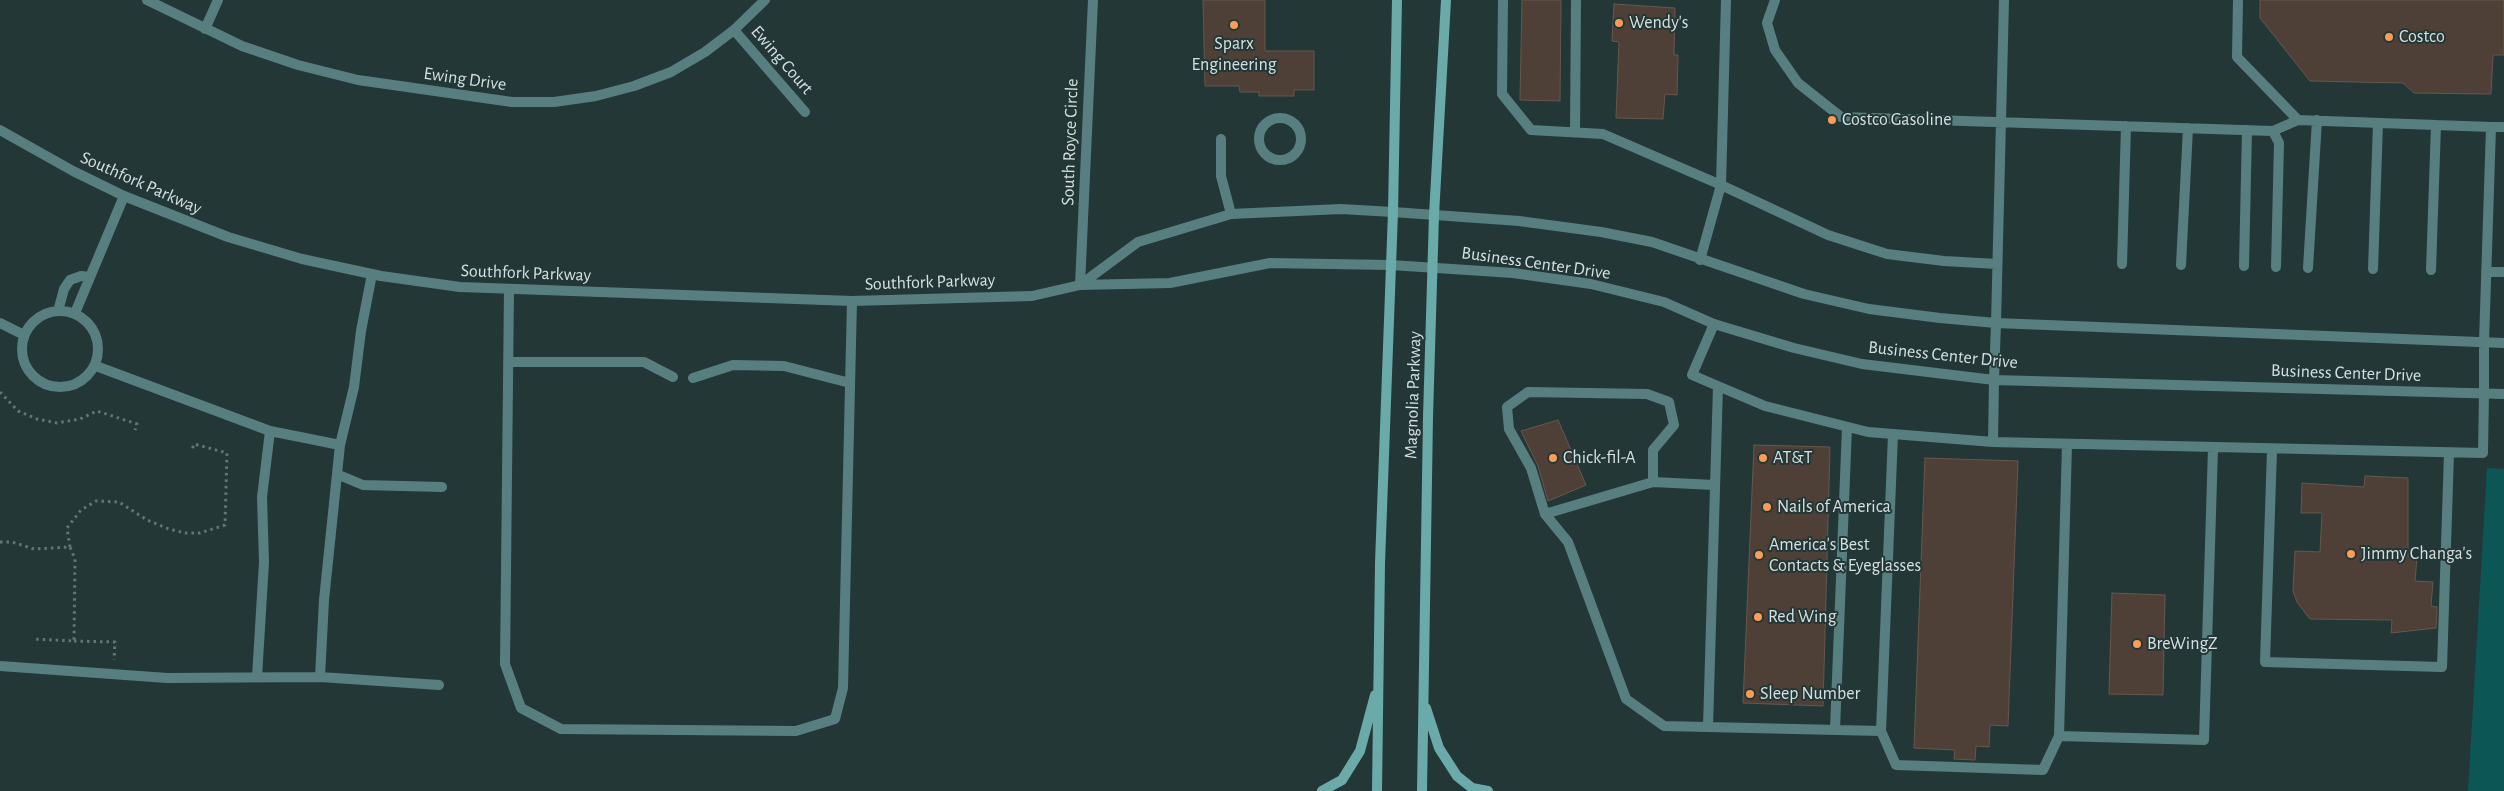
<!DOCTYPE html>
<html>
<head>
<meta charset="utf-8">
<style>
	body { margin:0 }
	canvas { display:block; background:#233737 }
</style>
</head>
<body>
<canvas width="2504" height="791"></canvas>
<script>
const context = document.querySelector('canvas').getContext('2d');
context.lineJoin = 'round';
function paint(path, color) { context.fillStyle = color; context.fill(path, 'evenodd'); }
const poly = rows => new Path2D(rows.map(r => 'M' + r).join(''));
function strokePath(path, color, width, dash) { context.strokeStyle = color; context.lineWidth = width; context.lineCap = dash ? 'butt' : 'round'; context.setLineDash(dash || []); context.stroke(path); }
function drawText(font, color, halo, rows, align = 'center') {
  context.font = font + ' "Alegreya Sans",sans-serif'; context.lineWidth = 4; context.setLineDash([]); context.textBaseline = 'middle'; context.strokeStyle = halo; context.fillStyle = color; for (const [text, x, y, turn = 0] of rows) {
    context.save(); context.translate(x, y); context.rotate((+turn || 0) * Math.PI / 180); context.textAlign = isNaN(turn) ? turn : align; if (halo) context.strokeText(text, 0, 0); context.fillText(text, 0, 0); context.restore();
  }
}
const green = poly([
	[2487,468,2504,469,2504,791,2468,791]
]);
const building = poly([
	[1203,0,1265,0,1265,51,1314,51,1314,90,1294,90,1294,96,1259,96,1259,92,1240,92,1239,86,1205,86,1203,0],
	[1522,0,1561,0,1560,101,1520,100,1522,0],
	[2260,0,2504,0,2504,55,2493,55,2491,94,2414,93,2403,83,2310,81,2260,18,2260,0],
	[1614,4,1675,8,1674,55,1678,55,1677,95,1665,94,1663,119,1616,118,1619,42,1612,41,1614,4],
	[1558,420,1586,485,1548,501,1538,466,1521,431,1558,420],
	[1754,445,1830,447,1823,706,1743,703,1754,445],
	[1925,458,2018,461,2008,726,1990,725,1989,747,1976,746,1975,760,1954,759,1955,750,1914,748,1925,458],
	[2365,476,2408,478,2408,556,2417,557,2415,581,2433,582,2431,606,2437,607,2436,628,2391,633,2392,620,2310,619,2297,602,2293,591,2295,551,2320,552,2322,513,2301,513,2302,483,2364,487,2365,476],
	[2112,593,2165,595,2163,695,2109,694,2112,593]
]);
const path = poly([
	[0,392,18,411,37,419,57,423,80,419,97,411,137,424,135,430],
	[0,542,12,542,34,549,70,547,75,559,74,641,33,639],
	[70,547,67,528,81,510,96,501,119,502,147,520,169,529,185,533,200,533,225,525,227,453,194,444,192,450],
	[74,641,115,642,114,660]
]);
const service = poly([
	[1503,0,1502,94,1531,130,1603,134,1721,185,1828,235,1887,254,1944,261,1997,264],
	[1775,0,1767,23,1775,50,1798,83,1841,117,2273,131,2298,120],
	[2238,0,2237,57,2298,120,2491,127,2484,342],
	'1259 139a21 21 0 1 1 42 0a21 21 0 1 1-42 0Z',
	[2491,127,2504,127],
	[2273,131,2279,143,2276,267],
	[1575,132,1576,0],
	[1221,139,1221,176,1231,214],
	[1700,260,1721,185,1726,0],
	[2122,264,2126,126],
	[2181,265,2188,128],
	[2244,266,2247,130],
	[2308,268,2317,120],
	[2373,269,2378,123],
	[2431,270,2436,125],
	[2486,272,2504,272],
	[509,289,505,664,521,708,561,729,796,731,835,719,843,688,852,301],
	'22 349a38 38 0 1 1 76 0a38 38 0 1 1-76 0Z',
	[58,311,64,289,70,280,81,276,90,277],
	[75,313,124,196],
	[0,323,24,335],
	[1996,323,2004,0],
	[1714,324,1692,375,1765,406,1868,432,1993,442,2483,453,2484,393],
	[508,362,644,362,673,377],
	[96,366,270,431,262,497,264,562,257,677],
	[693,378,733,365,784,366,850,383],
	[270,431,340,445],
	[1993,442,1994,380],
	[2272,450,2265,662,2442,667,2449,453],
	[339,475,363,485,442,487],
	[1653,482,1653,450,1674,425,1669,402,1647,394,1528,392,1507,407,1509,429,1531,468,1545,514,1568,542,1626,699,1664,726,1881,731,1896,765,2043,770,2059,736,2204,740,2213,448],
	[1545,514,1653,482,1714,485],
	[0,666,167,678,320,677,324,600,340,445,354,387,361,331,372,274],
	[320,677,439,685],
	[1708,727,1718,386],
	[1835,729,1847,427],
	[1881,731,1893,434],
	[2059,736,2067,444]
]);
const minor = poly([
	[147,0,242,46,298,65,358,80,512,102,554,102,596,96,634,86,671,72,705,52,734,30,765,0],
	[205,29,218,0],
	[734,30,805,112],
	[0,130,73,171,124,196,228,237,302,259,381,276,460,287,852,301,1032,296,1080,285,1170,283,1270,263,1391,265],
	[1080,285,1138,242,1231,214,1341,209,1393,212],
	[1080,285,1093,0]
]);
const tertiary = poly([
	[1393,212,1519,221,1601,232,1652,242,1804,294,1869,309,1940,318,1996,323,2504,343],
	[1391,265,1513,273,1591,284,1664,302,1714,324,1794,348,1862,364,1994,380,2504,394],
	[1994,380,1996,323],
	[2484,393,2484,342]
]);
const secondary = poly([
	[1426,708,1439,748,1457,776,1472,788,1488,791],
	[1322,791,1342,780,1360,751,1375,695],
	[1377,791,1380,563,1393,212,1397,0],
	[1422,791,1428,417,1434,215,1446,0]
]);
const markers = [
	[1619,23,5,"#fd9c55"],
	[1234,25,5,"#fd9c55"],
	[2389,37,5,"#fd9c55"],
	[1832,120,5,"#fd9c55"],
	[1553,458,5,"#fd9c55"],
	[1763,458,5,"#fd9c55"],
	[1767,507,5,"#fd9c55"],
	[2351,554,5,"#fd9c55"],
	[1759,555,5,"#fd9c55"],
	[1758,617,5,"#fd9c55"],
	[2137,644,5,"#fd9c55"],
	[1750,694,5,"#fd9c55"]
];
const poiNames = [
	["Wendy's",1629,23],
	["Costco",2399,37],
	["Sparx",1234,44,"center"],
	["Engineering",1234,65,"center"],
	["Costco Gasoline",1842,120],
	["Chick-fil-A",1563,458],
	["AT&T",1773,458],
	["Nails of America",1777,507],
	["America's Best",1769,545],
	["Contacts & Eyeglasses",1769,566],
	["Jimmy Changa's",2361,554],
	["Red Wing",1768,617],
	["BreWingZ",2147,644],
	["Sleep Number",1760,694]
];
const streetNames = [
	["Ewing Court",782,60,49],
	["Ewing Drive",465,79,8],
	["South Royce Circle",1070,142,-88],
	["Southfork Parkway",141,183,24],
	["Business Center Drive",1536,263,8],
	["Southfork Parkway",526,273,2],
	["Southfork Parkway",930,282,-2],
	["Business Center Drive",1943,355,6],
	["Business Center Drive",2346,373,2],
	["Magnolia Parkway",1413,395,-88]
];
paint(green, '#0c5655');
paint(building, '#4e4036');
strokePath(building, '#67574d', 1);
strokePath(path, '#647575', 3, [2.5, 4]);
strokePath(service, '#587f7f', 10);
strokePath(minor, '#587f7f', 10);
strokePath(tertiary, '#587f7f', 10);
strokePath(secondary, '#6aaaa9', 10);
for (const [x, y, r, color] of markers) { const dot = new Path2D(); dot.arc(x, y, r, 0, 2 * Math.PI); context.fillStyle = color; context.fill(dot); strokePath(dot, '#233737', 2); }
drawText('18px', '#d4e0df', '#233737', poiNames, 'left');
drawText('18px', '#d4e0df', '#233737', streetNames);
</script>
</body>
</html>
